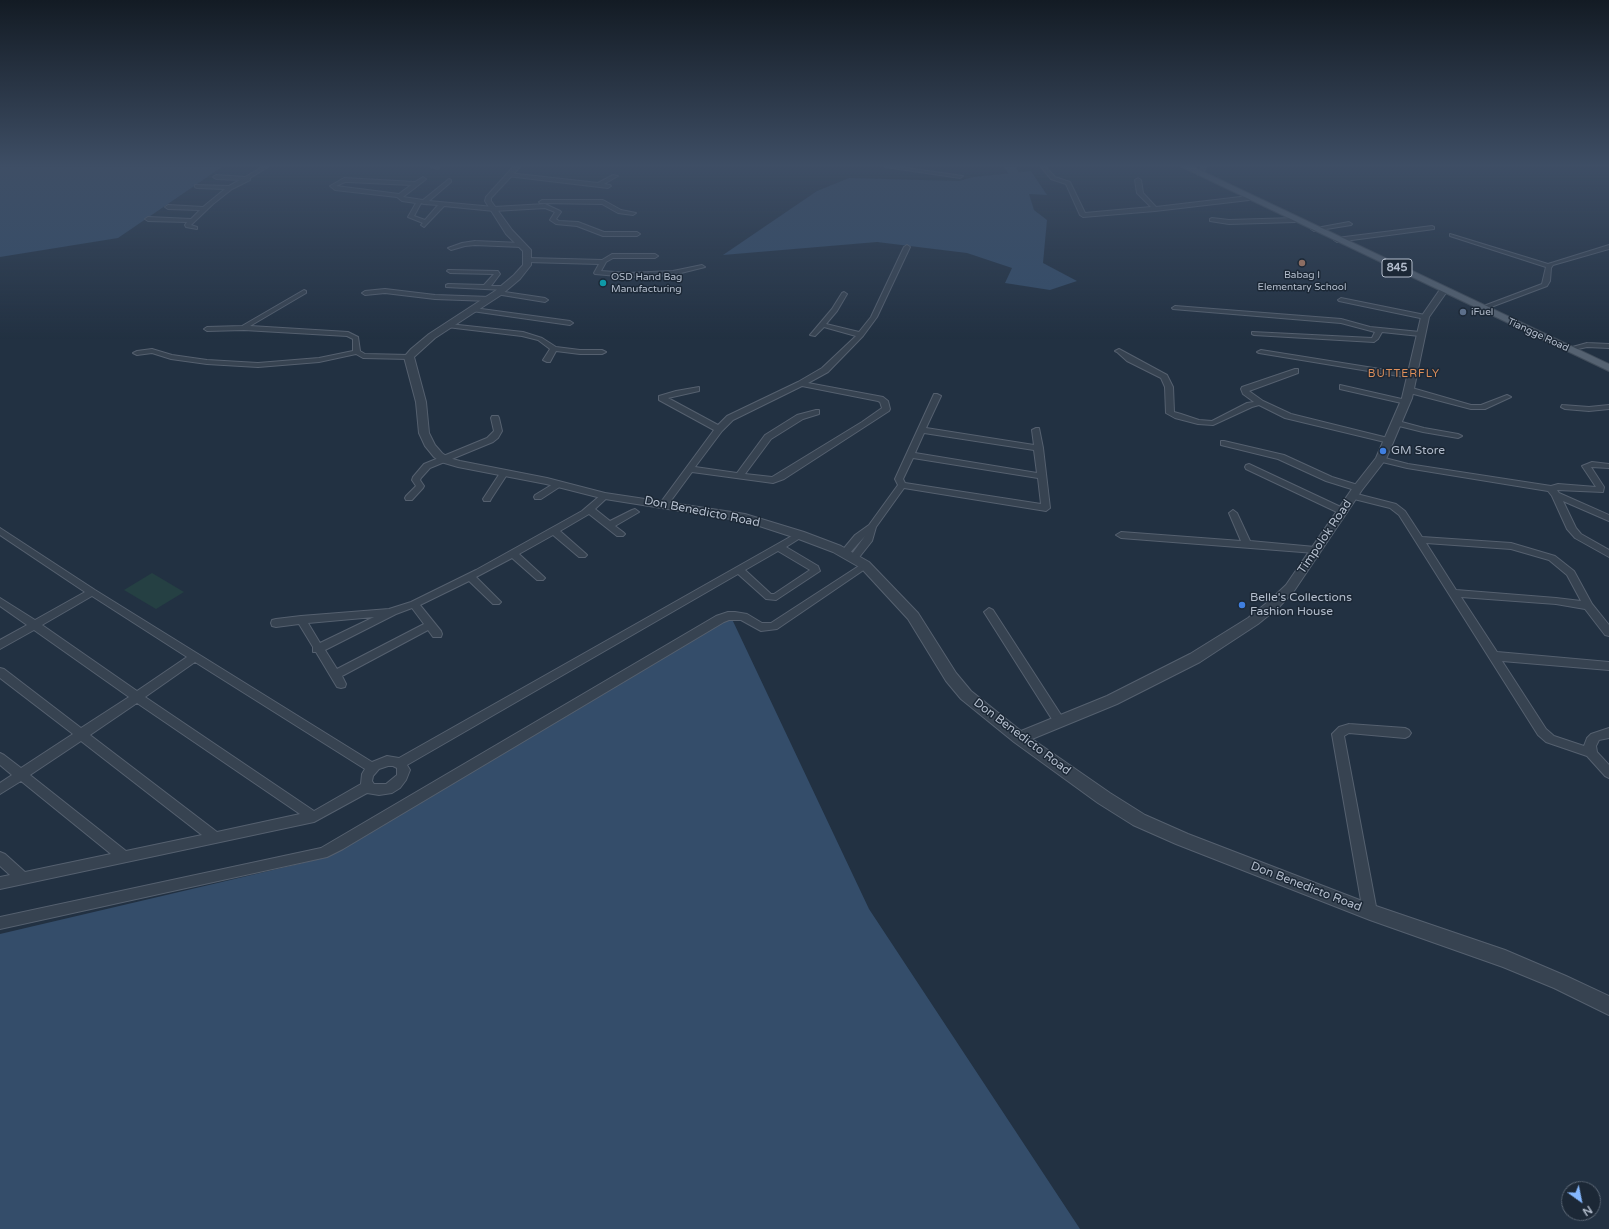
<!DOCTYPE html>
<html>
<head>
<meta charset="utf-8">
<style>
	body { margin:0 }
	#map { position:relative; width:1609px; height:1229px; overflow:hidden; background:#223142; font-family:"Varela Round",sans-serif }
	canvas { display:block }
	.north { position:absolute; left:1561px; top:1181px; width:40px; height:40px; box-sizing:border-box; background:#1c2836; border:1px solid #586472; border-radius:50%; rotate:147deg; font-size:11px; font-weight:700; line-height:16px; text-align:center; color:#b3bdcc }
	.north::after { content:''; display:block; margin:auto; width:14px; height:18px; background:#85b8ff; clip-path:polygon(50% 0,100% 100%,50% 72%,0 100%) }
</style>
</head>
<body>
<div id="map">
<canvas width="1609" height="1229"></canvas>
<div class="north">N</div>
</div>
<script>
const context = document.querySelector('canvas').getContext('2d');
context.lineJoin = 'round';
function paint(path, color) { context.fillStyle = color; context.fill(path, 'evenodd'); }
const poly = rows => new Path2D(rows.map(r => 'M' + r).join(''));
function strokePath(path, color, width, dash) { context.strokeStyle = color; context.lineWidth = width; context.lineCap = dash ? 'butt' : 'round'; context.setLineDash(dash || []); context.stroke(path); }
function drawText(font, color, halo, rows, align = 'center') {
  context.font = font + ' "Varela Round",sans-serif'; context.lineWidth = 3; context.setLineDash([]); context.textBaseline = 'middle'; context.strokeStyle = halo; context.fillStyle = color; for (const [text, x, y, turn = 0] of rows) {
    context.save(); context.translate(x, y); context.rotate((+turn || 0) * Math.PI / 180); context.textAlign = isNaN(turn) ? turn : align; if (halo) context.strokeText(text, 0, 0); context.fillText(text, 0, 0); context.restore();
  }
}
const green = poly([
	[152,573,184,592,156,609,124,590]
]);
const water = poly([
	[0,167,222,167,118,238,0,257],
	[1031,171,1047,195,1029,194,1034,210,1047,220,1043,263,1077,281,1050,290,1005,283,1012,268,967,253,877,242,723,255,817,191,849,178,959,181,973,177],
	[731,617,869,909,1080,1229,0,1229,0,934,324,858]
]);
const river = poly([
	[1004,167,1016,167,1019,173,1017,175,1009,175,1004,167]
]);
const minor = poly([
	[262,167,268,167,250,178,250,180,232,189,213,204,191,225,197,227,197,229,186,227,185,225,187,222,148,221,145,219,148,217,191,219,200,210,168,209,165,207,168,205,203,207,225,189,197,188,195,187,195,185,229,186,240,180,216,179,213,177,216,175,245,177,262,167],
	[431,167,439,167,439,168,437,169,431,167],
	[885,167,900,167,963,176,960,178,885,167],
	[1041,167,1046,167,1055,177,1070,182,1085,213,1151,207,1137,193,1135,180,1138,178,1141,180,1143,193,1156,207,1249,196,1252,198,1249,200,1155,211,1083,217,1080,215,1066,184,1051,179,1041,167],
	[1201,167,1206,167,1202,175,1198,175,1201,167],
	[509,173,598,183,613,175,618,176,604,184,610,185,611,186,608,188,507,176,506,175,509,173],
	[423,177,426,179,425,180,403,197,423,200,449,179,451,180,451,182,429,201,494,207,545,204,560,211,561,212,556,219,559,221,578,222,604,232,637,232,640,234,637,236,603,236,577,226,556,224,550,220,555,212,545,208,494,211,444,206,424,227,421,225,423,223,408,217,416,203,402,201,397,197,335,190,330,186,344,178,415,182,423,177],
	[345,182,348,182,411,185,399,194,336,186,345,182],
	[421,203,424,204,438,205,425,220,414,216,421,203],
	[542,200,603,200,621,210,636,213,633,215,618,213,602,204,540,203,539,202,542,200],
	[1212,218,1229,220,1295,218,1298,220,1295,222,1229,224,1210,221,1210,219,1212,218],
	[1349,222,1352,224,1351,225,1314,231,1311,229,1349,222],
	[1432,226,1434,227,1434,229,1337,242,1334,240,1337,238,1432,226],
	[1450,234,1548,264,1609,245,1609,249,1553,265,1551,268,1550,281,1547,286,1483,310,1480,308,1481,307,1542,284,1546,267,1450,236,1450,234],
	[475,241,521,243,524,245,521,247,475,245,465,246,451,250,448,248,462,243,475,241],
	[907,245,910,247,877,317,863,336,828,372,808,383,883,397,888,401,890,409,889,411,784,479,773,483,692,472,667,506,661,506,660,504,661,502,714,430,659,400,659,396,676,391,699,387,699,391,668,398,718,425,727,416,798,382,822,368,856,336,824,327,815,336,810,335,832,309,842,293,844,292,847,294,837,311,826,324,859,332,871,317,904,247,907,245],
	[802,386,878,401,880,402,882,408,862,422,772,477,745,474,771,439,803,419,819,414,819,410,816,410,797,415,765,435,737,473,695,467,722,431,733,420,802,386],
	[612,254,655,254,658,256,655,258,613,258,606,262,601,271,629,273,673,271,702,265,705,267,673,275,629,277,595,274,594,273,599,264,528,262,525,260,528,258,602,260,612,254],
	[448,270,498,271,500,274,491,286,504,286,507,288,504,290,446,287,446,285,448,284,484,285,494,274,450,273,447,271,448,270],
	[385,289,435,295,490,297,493,299,490,301,435,299,385,293,365,295,362,293,365,291,385,289],
	[304,290,306,291,306,293,250,326,348,332,358,337,360,351,365,354,409,355,413,357,409,359,363,358,356,354,319,362,258,367,207,364,171,359,152,353,137,355,133,353,137,351,152,349,172,355,207,360,258,363,319,358,353,351,353,339,347,336,244,330,207,331,204,329,207,327,242,326,304,290],
	[498,291,545,298,548,300,545,302,496,294,496,292,498,291],
	[1341,298,1425,315,1428,317,1425,319,1339,301,1338,300,1341,298],
	[1175,306,1341,319,1370,327,1420,332,1423,334,1420,336,1382,332,1378,339,1374,342,1254,335,1252,334,1252,332,1372,338,1375,332,1341,323,1173,309,1172,308,1175,306],
	[474,308,570,321,573,323,570,325,472,311,471,310,474,308],
	[449,324,523,332,542,338,556,347,580,350,602,350,606,352,602,354,580,354,556,351,550,362,547,362,543,360,550,349,538,340,522,336,447,327,446,326,449,324],
	[1587,343,1609,344,1609,348,1587,347,1569,351,1565,349,1587,343],
	[1119,349,1167,375,1173,387,1174,412,1181,414,1199,420,1212,421,1247,403,1254,402,1243,394,1241,389,1242,387,1295,369,1298,369,1298,373,1249,391,1263,401,1291,414,1392,439,1393,441,1389,443,1285,418,1259,405,1252,407,1213,425,1198,424,1175,418,1166,413,1165,387,1161,378,1127,361,1117,352,1115,351,1119,349],
	[1261,350,1411,374,1415,376,1411,378,1259,353,1257,352,1261,350],
	[1340,385,1406,400,1410,402,1406,404,1340,389,1340,385],
	[1406,388,1412,388,1471,405,1481,405,1507,395,1511,397,1485,409,1471,409,1406,392,1406,388],
	[934,394,937,394,941,396,926,428,1034,445,1032,430,1036,428,1039,428,1043,448,1050,508,1046,511,904,488,876,527,872,541,857,560,851,560,849,558,865,536,848,555,842,555,840,553,855,535,869,525,898,485,895,479,934,394],
	[924,433,1034,450,1037,473,915,453,924,433],
	[913,458,1038,478,1041,504,905,483,903,479,913,458],
	[1562,405,1589,407,1609,405,1609,409,1589,411,1565,409,1561,407,1562,405],
	[492,416,498,416,499,418,502,431,498,438,493,442,430,468,421,478,420,480,424,486,423,488,412,500,406,500,405,498,406,496,416,486,412,480,413,477,424,464,487,438,494,431,491,418,492,416],
	[1395,421,1398,421,1424,428,1458,434,1462,436,1458,438,1423,432,1395,425,1395,421],
	[1221,441,1224,441,1284,455,1332,477,1361,486,1362,488,1358,491,1326,481,1278,459,1221,445,1221,441],
	[1378,457,1381,457,1408,464,1551,486,1558,484,1596,487,1582,466,1592,462,1609,464,1609,468,1591,467,1604,487,1603,492,1557,490,1559,493,1609,515,1609,521,1563,501,1576,528,1581,534,1609,550,1609,557,1575,538,1567,529,1552,496,1548,491,1407,468,1378,461,1377,459,1378,457],
	[1249,464,1345,509,1346,511,1342,514,1339,513,1246,469,1245,467,1246,465,1249,464],
	[504,470,508,473,491,499,490,501,484,501,483,499,500,473,504,470],
	[558,481,562,484,561,486,541,499,535,499,534,497,535,495,558,481],
	[605,493,609,496,595,509,610,521,632,510,635,509,639,512,615,526,623,532,625,534,623,536,617,536,589,514,560,531,585,553,587,555,585,557,579,557,553,535,519,554,543,576,545,578,543,580,537,580,512,558,476,577,501,602,499,604,493,604,469,581,420,605,441,631,442,634,441,637,433,637,428,630,342,676,346,684,345,687,341,688,337,687,316,652,313,652,313,647,299,624,276,627,272,626,271,623,272,620,276,619,301,616,389,609,411,602,476,570,582,511,602,494,605,493],
	[412,608,424,624,337,669,325,650,396,614,412,608],
	[374,617,320,643,308,623,374,617],
	[1353,493,1396,504,1405,511,1422,537,1511,543,1555,556,1574,571,1592,604,1609,625,1609,636,1605,635,1585,609,1556,604,1461,597,1497,652,1609,662,1609,670,1502,661,1546,729,1554,736,1584,746,1587,738,1591,734,1609,728,1609,738,1599,740,1596,746,1597,752,1609,765,1609,778,1605,776,1587,756,1546,742,1538,735,1399,515,1390,508,1350,498,1349,496,1350,494,1353,493],
	[1426,543,1511,549,1549,560,1567,575,1581,601,1556,598,1456,590,1426,543],
	[1233,510,1237,513,1250,541,1315,547,1320,550,1315,553,1121,538,1116,535,1121,532,1241,541,1229,513,1233,510],
	[0,528,95,590,372,762,387,756,399,758,797,533,800,532,805,535,786,547,818,566,820,571,776,600,766,599,738,574,407,765,410,770,406,780,400,788,392,793,379,795,367,793,314,822,0,889,0,877,10,875,0,866,0,852,5,854,25,872,111,854,21,781,0,794,0,783,12,775,0,765,0,753,4,755,21,768,73,734,0,678,0,668,4,669,81,728,129,697,34,630,0,649,0,640,27,625,0,606,0,598,35,620,85,592,0,535,0,528],
	[778,551,810,570,774,594,771,594,745,570,778,551],
	[92,596,187,657,137,691,42,625,92,596],
	[195,662,365,769,362,774,361,784,314,811,145,697,195,662],
	[137,703,300,814,217,832,90,735,137,703],
	[81,741,202,835,126,851,30,775,81,741],
	[388,766,393,766,397,768,397,775,386,784,374,784,372,781,373,776,379,769,388,766],
	[865,562,868,563,870,565,868,567,777,629,761,631,741,620,729,620,724,622,343,849,327,857,0,929,0,917,321,848,716,616,728,612,735,612,747,614,762,623,771,623,865,562],
	[989,608,993,610,1063,718,1065,721,1063,724,1059,725,1055,724,984,612,989,608],
	[1349,724,1405,728,1409,730,1411,733,1409,736,1405,738,1349,733,1344,736,1377,912,1375,916,1370,918,1365,916,1363,912,1332,734,1339,727,1349,724]
]);
const tertiary = poly([
	[513,167,520,167,491,198,491,201,512,230,531,250,531,265,520,279,501,295,435,338,414,357,426,402,429,433,435,445,442,453,449,458,460,461,547,478,605,493,745,514,804,532,841,546,869,562,918,613,956,673,971,691,1021,731,1107,696,1190,654,1248,618,1269,601,1286,585,1354,486,1376,458,1402,398,1421,317,1441,288,1447,288,1448,290,1429,317,1412,398,1386,459,1362,490,1294,591,1279,607,1258,624,1200,662,1117,704,1032,739,1110,793,1145,815,1188,834,1370,904,1505,950,1566,976,1609,996,1609,1015,1554,988,1503,967,1370,920,1176,844,1133,825,1098,803,1014,742,961,699,946,681,908,619,861,568,833,552,796,538,744,521,605,499,546,484,458,467,441,462,434,457,425,446,419,433,416,402,404,357,411,349,429,334,495,291,514,275,523,265,523,251,506,234,485,201,486,197,513,167]
]);
const primary = poly([
	[1182,167,1193,167,1609,364,1609,371,1182,167]
]);
const markers = [
	[1302,263,4,"#8d6e63"],
	[603,283,4,"#0f9aa8"],
	[1463,312,4,"#5c6f8a"],
	[1383,451,4,"#3f7fe0"],
	[1242,605,4,"#3f7fe0"]
];
const farPoinames = [
	["Babag I",1302,275,"center"],
	["Elementary School",1302,287,"center"],
	["OSD Hand Bag",611,277],
	["Manufacturing",611,289],
	["iFuel",1471,312]
];
const farStreetnames = [
	["Tiangge Road",1538,335,25]
];
const shields = [
	[1397,268,30]
];
const shieldNames = [
	["845",1397,268]
];
const farNeighbourhoodnames = [
	["BUTTERFLY",1404,374]
];
const poiNames = [
	["GM Store",1391,451],
	["Belle's Collections",1250,598],
	["Fashion House",1250,612]
];
const streetNames = [
	["Don Benedicto Road",702,512,11],
	["Timpolok Road",1325,537,-56],
	["Don Benedicto Road",1022,737,37],
	["Don Benedicto Road",1306,887,21]
];
paint(green, '#254043');
paint(water, '#344d6a');
paint(river, '#344d6a');
strokePath(minor, '#55606f', 2);
strokePath(tertiary, '#55606f', 2);
strokePath(primary, '#404c5a', 2);
paint(minor, '#374351');
paint(tertiary, '#374351');
paint(primary, '#556271');
const sky = context.createLinearGradient(0, 0, 0, 339);
sky.addColorStop(0, '#131b24');
sky.addColorStop(0.49, '#3e4e65');
sky.addColorStop(1, '#3e4e6500');
context.fillStyle = sky;
context.fillRect(0, 0, 1609, 339);
for (const [x, y, r, color] of markers) { const dot = new Path2D(); dot.arc(x, y, r, 0, 2 * Math.PI); context.fillStyle = color; context.fill(dot); strokePath(dot, '#1c2836', 1.5); }
drawText('10px', '#b3bdcc', '#1c2836', farPoinames, 'left');
drawText('10px', '#b3bdcc', '#1c2836', farStreetnames);
for (const [x, y, w] of shields) { const box = new Path2D(); box.roundRect(x - w / 2, y - 9, w, 18, 3); context.fillStyle = '#1c2836'; context.fill(box); strokePath(box, '#b3bdcc', 1); }
drawText('bold 11px', '#b3bdcc', null, shieldNames);
context.letterSpacing = '1px';
drawText('11px', '#df905b', '#1c2836', farNeighbourhoodnames);
context.letterSpacing = '0px';
drawText('12px', '#b3bdcc', '#1c2836', poiNames, 'left');
drawText('12px', '#b3bdcc', '#1c2836', streetNames);
</script>
</body>
</html>
